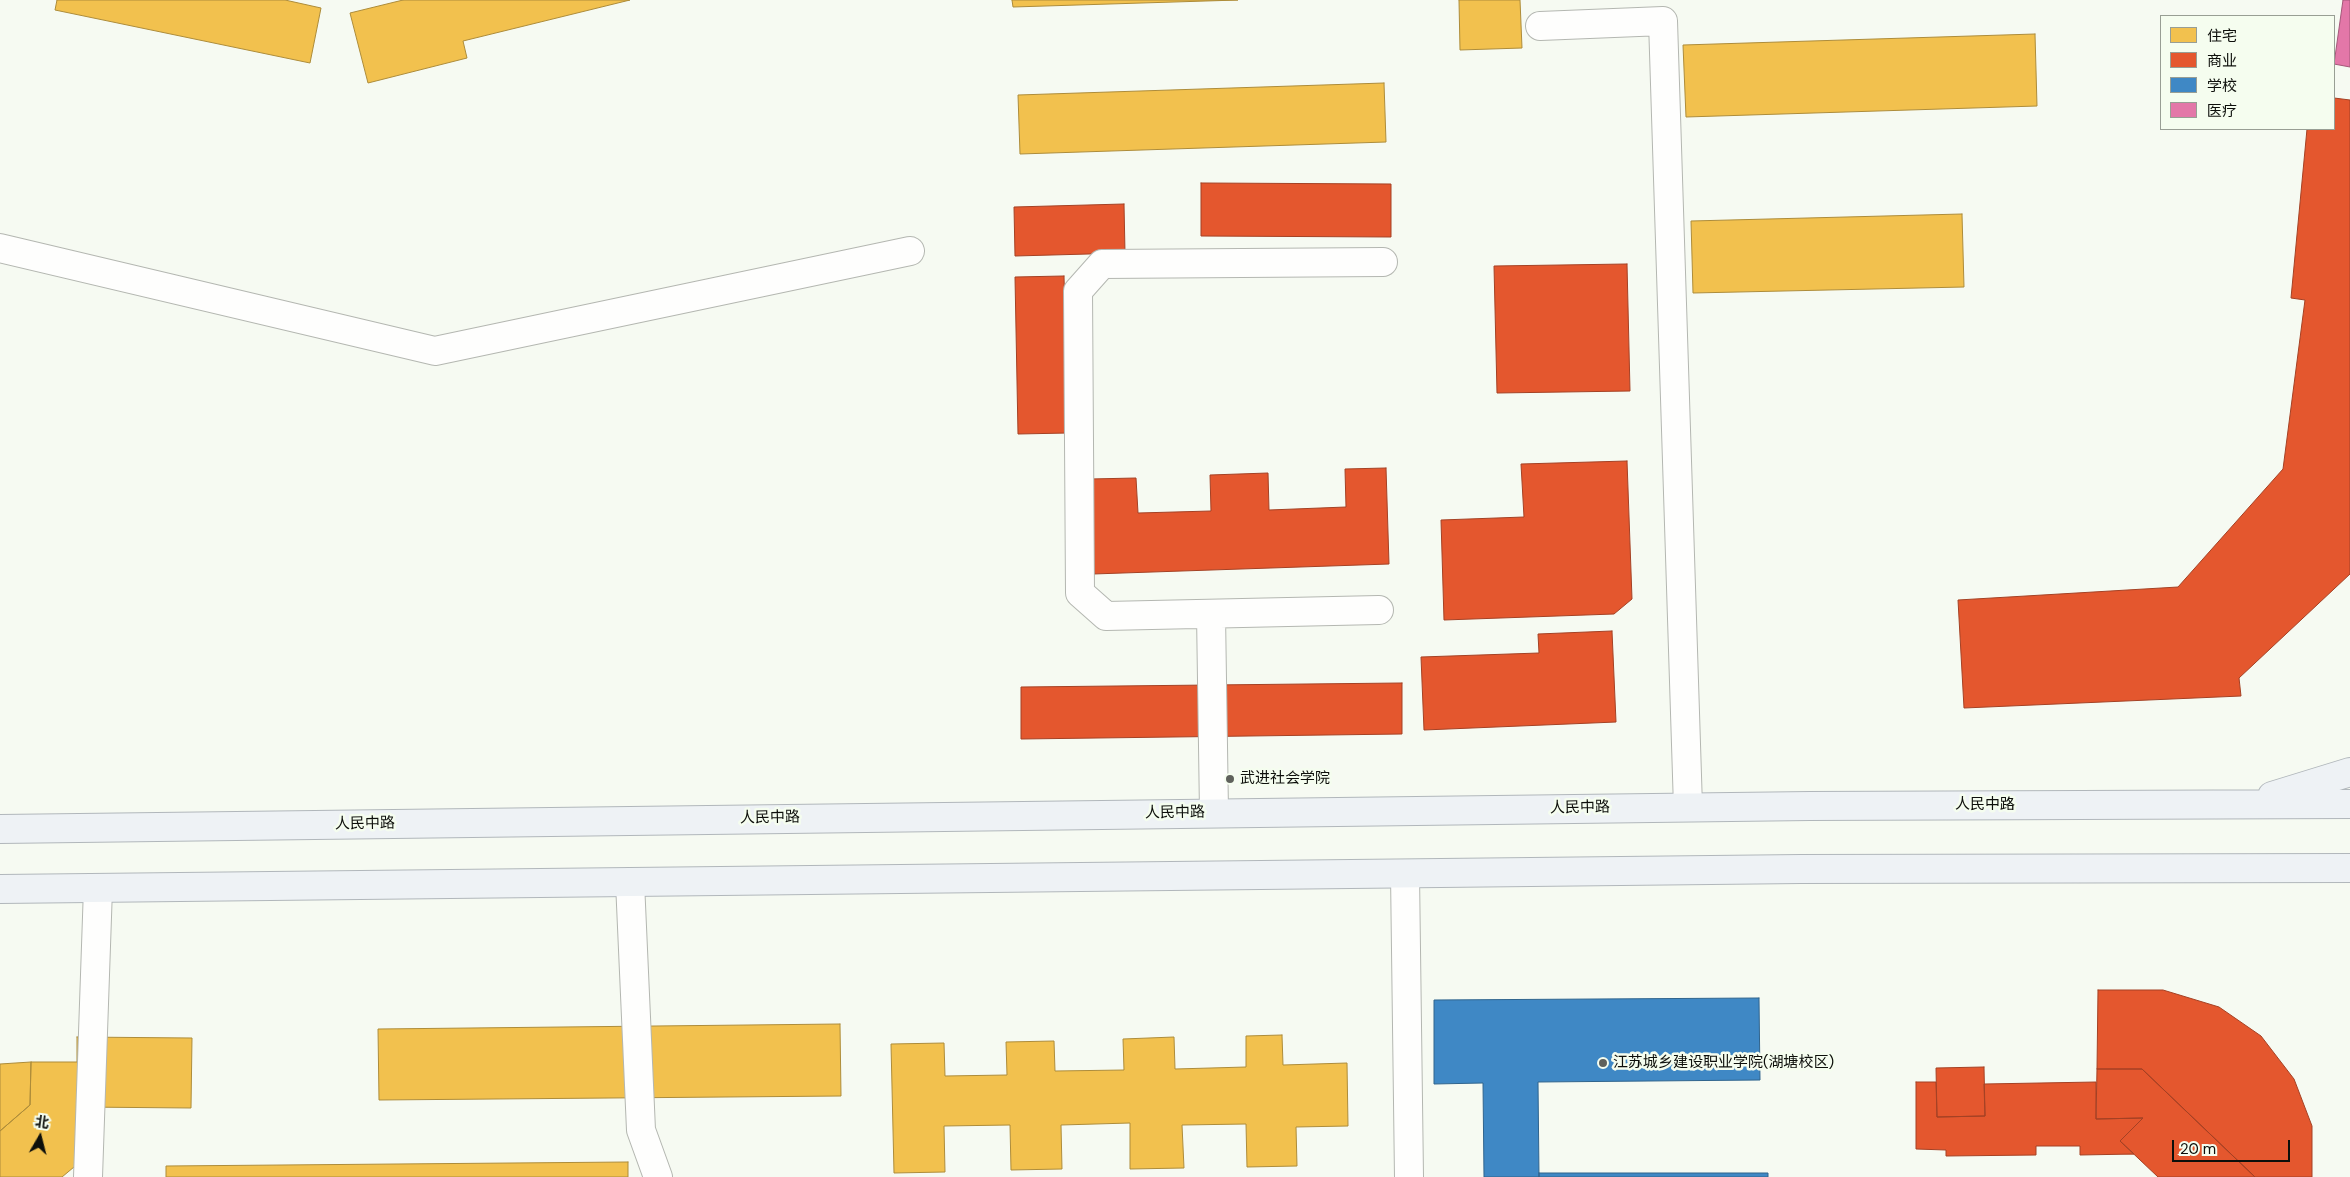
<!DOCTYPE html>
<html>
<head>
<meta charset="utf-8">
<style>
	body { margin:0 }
	#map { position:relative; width:2350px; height:1177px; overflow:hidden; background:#f6faf2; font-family:"DM Sans","Noto Sans SC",sans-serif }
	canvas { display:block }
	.legend { position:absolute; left:2160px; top:15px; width:175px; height:115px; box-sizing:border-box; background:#f5fdef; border:1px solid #989e94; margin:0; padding:6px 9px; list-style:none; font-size:15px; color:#0d0f0b }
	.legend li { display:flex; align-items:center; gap:10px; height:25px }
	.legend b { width:25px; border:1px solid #989e94 }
	.north { position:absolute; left:15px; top:1112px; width:50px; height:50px; -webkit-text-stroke:4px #f5fdef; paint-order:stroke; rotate:8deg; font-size:14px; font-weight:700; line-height:20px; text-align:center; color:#0d0f0b }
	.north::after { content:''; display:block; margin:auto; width:18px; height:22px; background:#0d0f0b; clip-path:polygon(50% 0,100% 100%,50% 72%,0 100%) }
	.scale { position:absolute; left:2172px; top:1140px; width:118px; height:22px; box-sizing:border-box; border:2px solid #0d0f0b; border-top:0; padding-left:6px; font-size:15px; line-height:18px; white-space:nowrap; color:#0d0f0b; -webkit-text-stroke:4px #f5fdef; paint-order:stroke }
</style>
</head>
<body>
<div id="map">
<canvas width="2350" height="1177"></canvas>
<ul class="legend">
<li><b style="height:14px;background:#f2c14e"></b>住宅</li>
<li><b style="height:14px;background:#e4572e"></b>商业</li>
<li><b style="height:14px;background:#3f88c5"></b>学校</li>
<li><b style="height:14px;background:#e377a8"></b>医疗</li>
</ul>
<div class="north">北</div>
<div class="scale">20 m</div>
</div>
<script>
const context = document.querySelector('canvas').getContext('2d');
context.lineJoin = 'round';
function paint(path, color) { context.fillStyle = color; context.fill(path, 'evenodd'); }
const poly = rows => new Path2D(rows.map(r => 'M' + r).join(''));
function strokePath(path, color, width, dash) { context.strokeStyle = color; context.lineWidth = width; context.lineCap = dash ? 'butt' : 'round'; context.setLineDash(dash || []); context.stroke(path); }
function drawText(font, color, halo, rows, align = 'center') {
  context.font = font + ' "DM Sans","Noto Sans SC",sans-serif'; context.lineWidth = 5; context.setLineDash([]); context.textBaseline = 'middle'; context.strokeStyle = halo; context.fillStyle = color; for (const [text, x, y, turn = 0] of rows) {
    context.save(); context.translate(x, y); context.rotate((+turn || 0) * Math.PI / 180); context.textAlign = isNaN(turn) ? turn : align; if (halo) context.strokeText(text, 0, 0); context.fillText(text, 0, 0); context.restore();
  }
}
const homes = poly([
	[57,0,285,0,321,8,310,63,55,10,57,0],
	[403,0,630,0,463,41,467,58,368,83,350,13,403,0],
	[1012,0,1238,0,1013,7,1012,0],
	[1459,0,1520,0,1522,48,1460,50,1459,0],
	[2035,34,2037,106,1686,117,1683,45,2035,34],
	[1384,83,1386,142,1020,154,1018,95,1384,83],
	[1962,214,1964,287,1693,293,1691,221,1962,214],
	[840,1024,841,1096,379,1100,378,1029,840,1024],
	[1282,1035,1283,1065,1347,1063,1348,1126,1296,1127,1297,1166,1247,1167,1246,1124,1182,1125,1184,1168,1130,1169,1130,1123,1061,1125,1062,1169,1011,1170,1010,1125,944,1126,945,1172,894,1173,891,1044,944,1043,945,1076,1007,1075,1006,1042,1054,1041,1055,1071,1124,1070,1123,1039,1174,1037,1175,1069,1246,1067,1246,1036,1282,1035],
	[77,1037,192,1038,191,1108,80,1107,80,1162,62,1177,0,1177,0,1131,30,1105,31,1062,77,1062,77,1037],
	[31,1062,30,1105,0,1131,0,1064,31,1062],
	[628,1162,628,1177,166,1177,166,1166,628,1162]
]);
const shops = poly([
	[2334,98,2350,100,2350,574,2239,678,2241,696,1964,708,1958,600,2178,587,2283,469,2305,300,2291,298,2307,129,2334,129,2334,98],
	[1201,183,1391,184,1391,237,1201,236,1201,183],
	[1124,204,1125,253,1015,256,1014,207,1124,204],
	[1627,264,1630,391,1497,393,1494,266,1627,264],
	[1064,276,1068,433,1018,434,1015,277,1064,276],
	[1627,461,1632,599,1614,614,1444,620,1441,520,1524,517,1521,464,1627,461],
	[1386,468,1389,564,1093,574,1090,479,1136,478,1138,513,1211,511,1210,475,1268,473,1269,510,1346,507,1345,469,1386,468],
	[1612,631,1616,722,1424,730,1421,657,1539,653,1538,634,1612,631],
	[1402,683,1402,734,1021,739,1021,687,1402,683],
	[2098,990,2163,990,2219,1007,2261,1036,2294,1079,2312,1126,2312,1177,2255,1177,2142,1069,2097,1069,2098,990],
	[1984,1067,1985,1116,1937,1117,1936,1068,1984,1067],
	[2097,1069,2142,1069,2255,1177,2158,1177,2120,1141,2143,1118,2096,1119,2097,1069],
	[1916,1082,1936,1082,1937,1117,1985,1116,1984,1084,2096,1082,2096,1119,2143,1118,2120,1141,2134,1154,2080,1155,2080,1146,2036,1146,2036,1155,1946,1156,1946,1150,1916,1149,1916,1082]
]);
const schools = poly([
	[1759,998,1760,1080,1538,1082,1539,1177,1484,1177,1483,1083,1434,1084,1434,1000,1759,998],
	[1539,1173,1768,1173,1768,1177,1539,1177,1539,1173]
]);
const health = poly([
	[2343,0,2350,0,2350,67,2334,64,2343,0]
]);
const minor = poly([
	[1540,26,1663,21,1688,807],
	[0,248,435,351,910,251],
	[1379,610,1106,616,1080,593,1078,291,1102,264,1383,262],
	[1211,614,1214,812],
	[1405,874,1409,1177],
	[630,882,641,1130,658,1177],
	[88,1177,98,888]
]);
const major = poly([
	[2272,796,2350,772],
	[0,829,1810,806,2350,804],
	[0,889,1801,869,2350,868]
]);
const markers = [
	[1230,779,5,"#5f615c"],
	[1603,1063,5,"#5f615c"]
];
const poiNames = [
	["武进社会学院",1240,779],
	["江苏城乡建设职业学院(湖塘校区)",1613,1063]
];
const streetNames = [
	["人民中路",1985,805],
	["人民中路",1580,808,-1],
	["人民中路",1175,813,-1],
	["人民中路",770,818,-1],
	["人民中路",365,824,-1]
];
paint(homes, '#f2c14e');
strokePath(homes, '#ad8c3a', 1);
paint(shops, '#e4572e');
strokePath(shops, '#a44124', 1);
paint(schools, '#3f88c5');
strokePath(schools, '#30648d', 1);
paint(health, '#e377a8');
strokePath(health, '#a35879', 1);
strokePath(minor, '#b4b7b1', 30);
strokePath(major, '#b1b7bb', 30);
strokePath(minor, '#fefefd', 28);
strokePath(major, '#eef2f5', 28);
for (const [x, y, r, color] of markers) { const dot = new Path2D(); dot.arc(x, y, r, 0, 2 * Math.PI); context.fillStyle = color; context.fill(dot); strokePath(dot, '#f5fdef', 2); }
drawText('15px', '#0d0f0b', '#f5fdef', poiNames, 'left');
drawText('15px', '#0d0f0b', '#f5fdef', streetNames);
</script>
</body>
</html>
